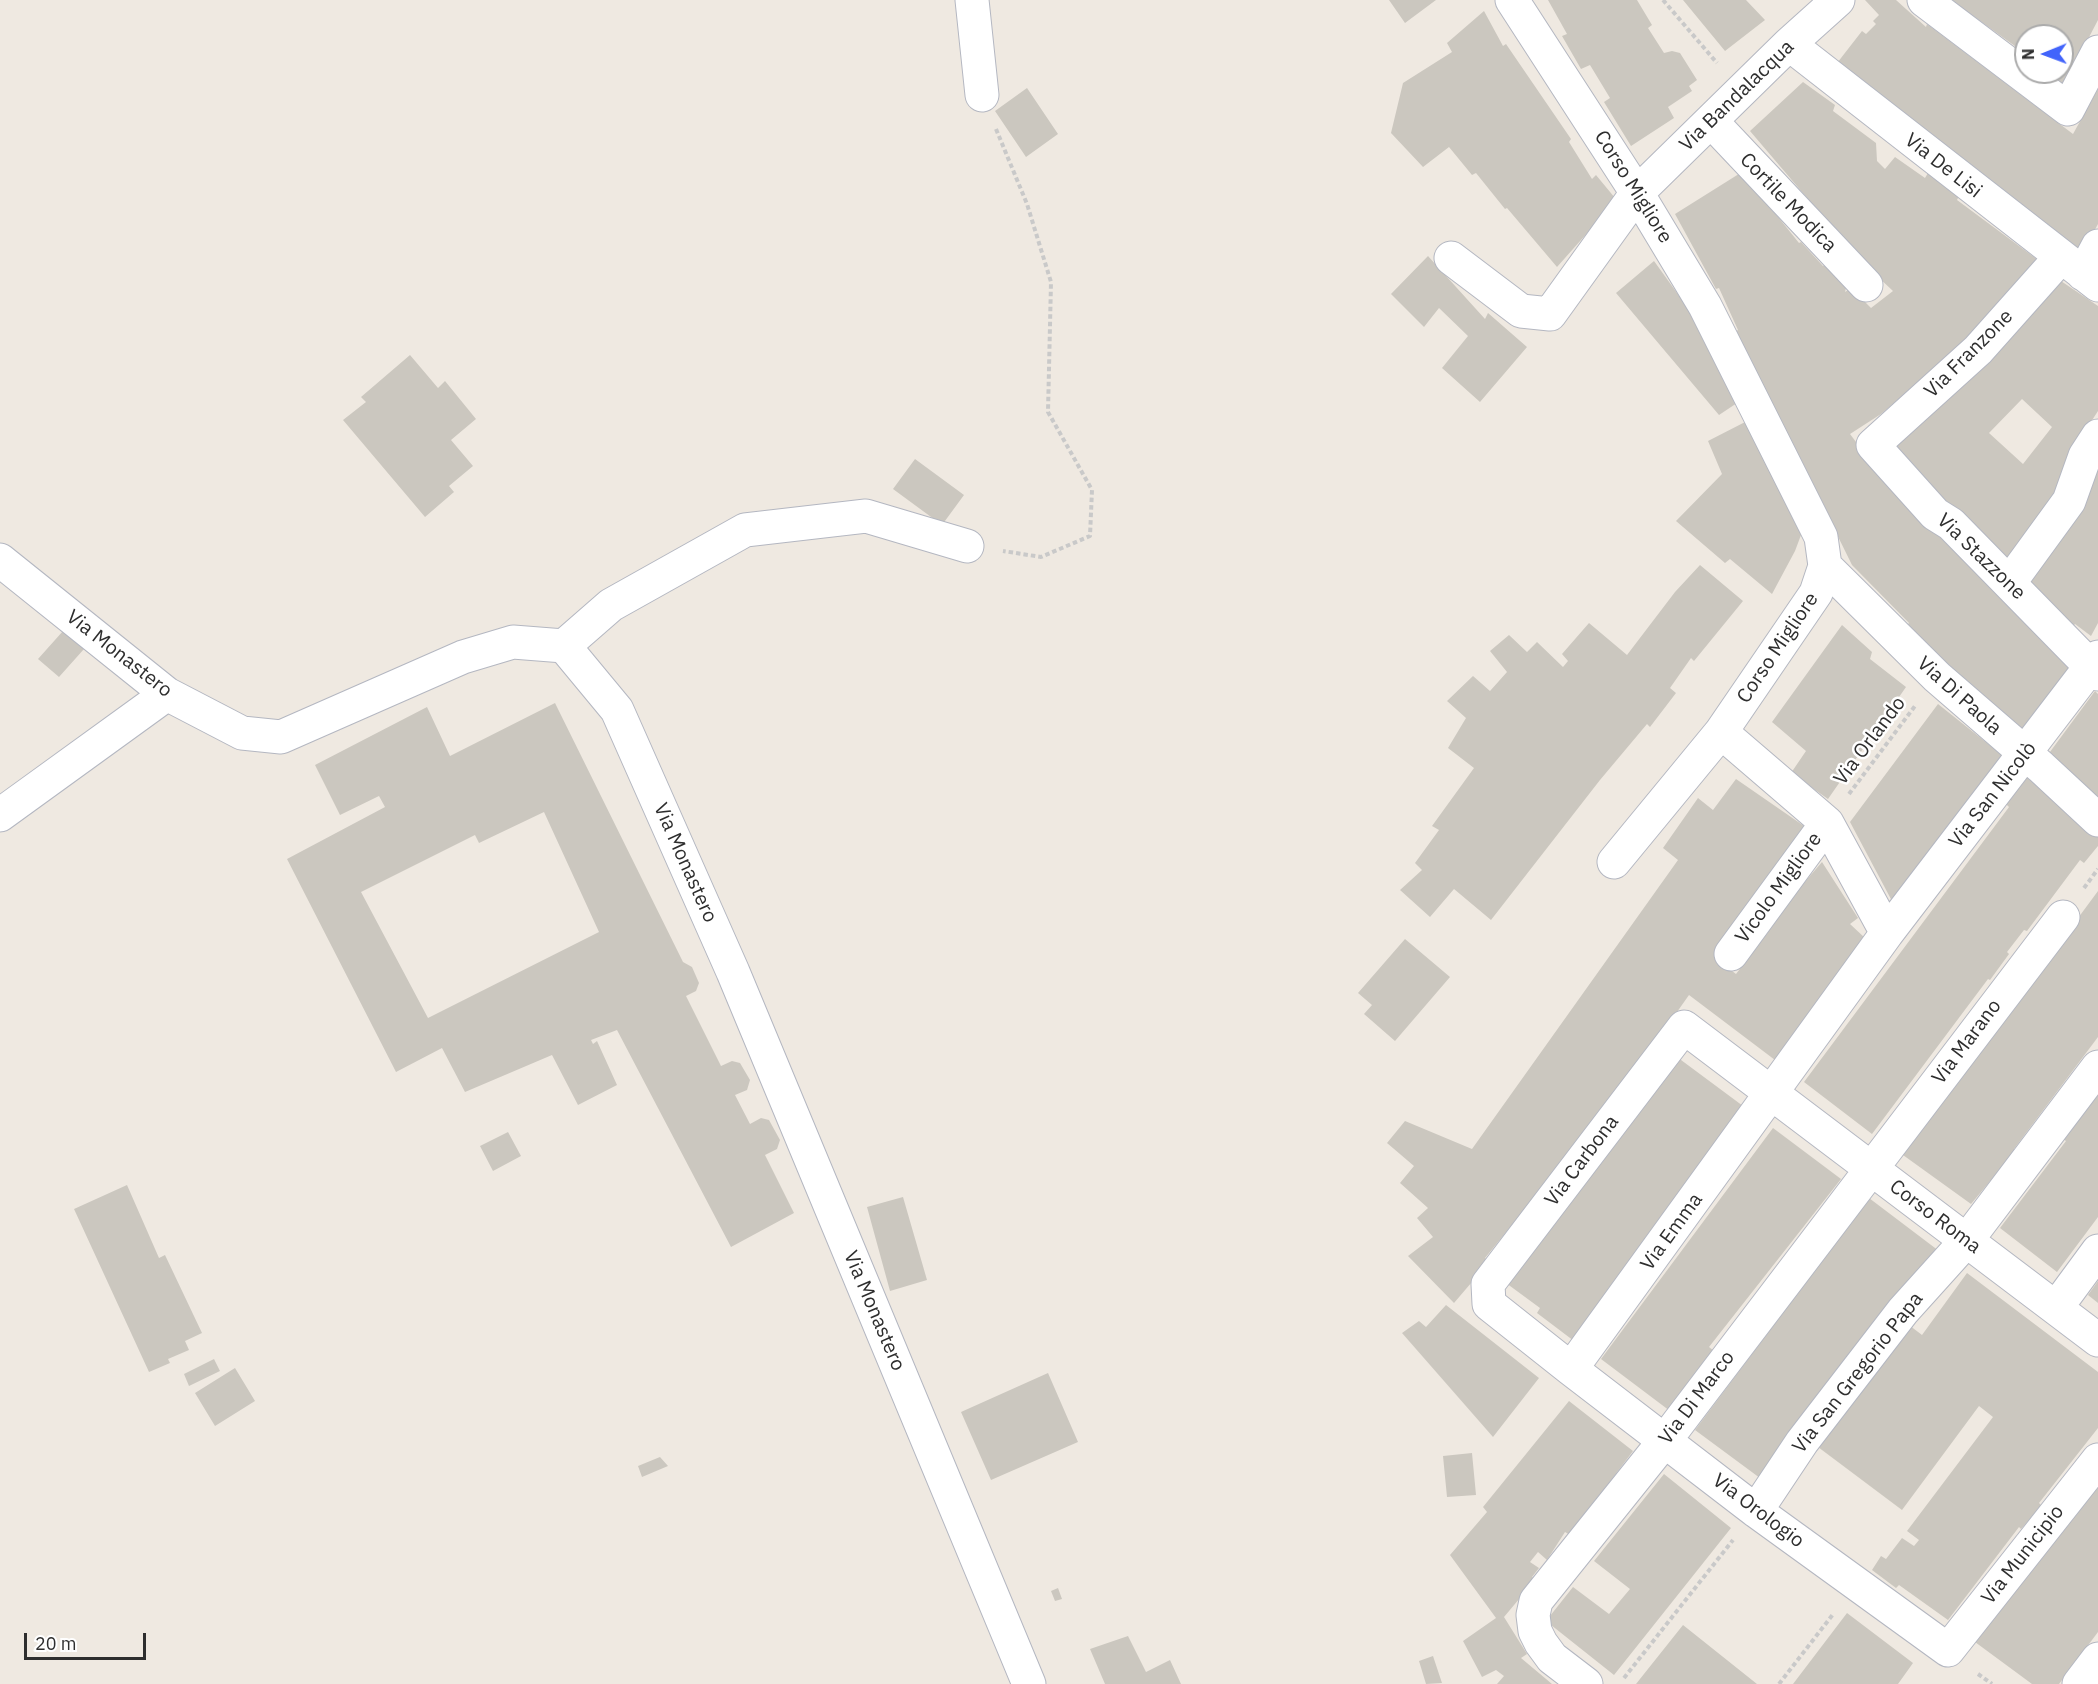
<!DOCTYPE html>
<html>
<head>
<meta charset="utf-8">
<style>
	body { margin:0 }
	#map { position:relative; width:2098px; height:1684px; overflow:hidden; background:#efe9e1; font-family:"IBM Plex Sans",sans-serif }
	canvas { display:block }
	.north { position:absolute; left:2014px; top:24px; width:60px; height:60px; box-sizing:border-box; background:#fff; border:2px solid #ababab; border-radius:50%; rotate:269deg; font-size:16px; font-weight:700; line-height:24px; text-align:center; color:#2e2e2e }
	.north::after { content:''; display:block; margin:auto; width:21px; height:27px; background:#4264fb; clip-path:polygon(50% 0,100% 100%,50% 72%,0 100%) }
	.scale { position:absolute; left:24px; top:1633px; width:122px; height:27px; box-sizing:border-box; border:3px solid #2e2e2e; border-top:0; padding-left:8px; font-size:18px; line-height:21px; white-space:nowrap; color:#2e2e2e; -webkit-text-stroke:4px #fff; paint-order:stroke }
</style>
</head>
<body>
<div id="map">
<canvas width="2098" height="1684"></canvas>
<div class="north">N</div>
<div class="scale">20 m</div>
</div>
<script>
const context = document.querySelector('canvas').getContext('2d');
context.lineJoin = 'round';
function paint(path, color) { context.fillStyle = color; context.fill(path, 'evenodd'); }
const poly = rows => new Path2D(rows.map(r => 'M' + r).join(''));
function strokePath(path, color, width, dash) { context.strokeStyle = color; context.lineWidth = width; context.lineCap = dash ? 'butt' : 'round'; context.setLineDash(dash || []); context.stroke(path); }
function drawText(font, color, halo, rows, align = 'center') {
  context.font = font + ' "IBM Plex Sans",sans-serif'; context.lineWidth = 5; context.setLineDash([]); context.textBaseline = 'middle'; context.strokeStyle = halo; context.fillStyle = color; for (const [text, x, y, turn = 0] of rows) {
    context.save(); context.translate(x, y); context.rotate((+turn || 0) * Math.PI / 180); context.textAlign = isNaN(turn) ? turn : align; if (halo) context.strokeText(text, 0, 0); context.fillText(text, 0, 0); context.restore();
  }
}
const building = poly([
	[1389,0,1436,0,1405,23],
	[1548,0,1637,0,1652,25,1648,28,1664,53,1672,51,1680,53,1697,80,1689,86,1692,91,1668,107,1674,118,1631,146,1604,102,1610,98,1590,65,1581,69,1562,36,1567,34],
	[1683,0,1746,0,1765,20,1725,51],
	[1865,0,1896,0,1926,27,1927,24,2073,134,2098,89,2098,224,2082,253,1834,67,1862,31,1866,34,1876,24,1873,21,1879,15],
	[1951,0,2098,0,2098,20,2064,85,2044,72,2062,72,2062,36,2026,36,2026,54],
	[1484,11,1503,46,1506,44,1571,139,1569,142,1592,179,1596,175,1615,198,1613,204,1557,267,1507,208,1505,209,1476,173,1472,175,1449,147,1423,167,1391,133,1403,83,1452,52,1447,43],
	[1803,82,1835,105,1833,111,1876,143,1877,161,1885,169,1895,157,1925,178,1928,173,1959,196,1957,200,2042,263,1987,320,1913,387,1881,414,1850,434,1877,470,2074,669,2018,737,1904,628,1909,623,1852,565,1749,356,1745,358,1733,333,1738,330,1719,288,1716,289,1675,214,1742,172,1799,243,1801,242,1823,266,1827,263,1847,284,1845,292,1851,288,1871,308,1893,291,1860,260,1750,131],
	[1027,88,1058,134,1026,157,995,111],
	[1428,256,1485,319,1488,313,1527,347,1480,402,1442,368,1468,336,1439,308,1424,327,1391,294],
	[1654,261,1695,318,1740,401,1719,415,1616,293],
	[2058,279,2098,306,2098,411,2074,448,2070,482,2005,569,1890,451],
	[2022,399,2052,427,2023,464,1989,433],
	[410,355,438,388,445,381,476,419,451,440,473,466,449,486,454,492,425,517,343,420,366,402,361,397],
	[1749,420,1799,519,1801,535,1795,551,1772,594,1730,559,1725,563,1676,521,1722,474,1708,441],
	[2098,454,2098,623,2091,636,2075,624,2069,631,2022,584],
	[915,459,964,495,942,525,893,489],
	[1700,565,1743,601,1694,661,1691,658,1670,688,1676,693,1650,727,1647,724,1600,780,1491,920,1454,889,1430,917,1400,890,1422,870,1415,863,1439,830,1432,826,1474,768,1448,748,1466,718,1447,701,1473,676,1490,691,1507,672,1490,651,1509,635,1527,652,1537,642,1563,667,1568,661,1562,654,1589,623,1627,655,1675,592],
	[1842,625,1872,652,1870,659,1906,687,1828,799,1791,773,1806,751,1772,722],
	[63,631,84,649,59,677,38,659],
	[2095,691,2098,694,2098,807,2047,756],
	[555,703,683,962,692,967,699,983,696,991,686,996,721,1066,732,1061,740,1063,750,1080,747,1090,735,1095,750,1124,761,1118,769,1120,780,1140,777,1149,765,1155,794,1213,731,1247,617,1030,591,1040,593,1044,597,1041,617,1085,578,1105,552,1055,465,1092,442,1048,396,1072,287,859,385,807,379,796,340,815,315,765,427,707,450,756],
	[544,812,599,932,428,1018,361,892,475,835,479,843],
	[1938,704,2002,755,1892,901,1850,822],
	[2031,770,2098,833,2098,846,2084,863,2080,860,2027,931,2024,930,2007,952,2009,954,1990,980,1988,979,1872,1134,1804,1082,2009,807,2006,804],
	[1736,779,1804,826,1716,959,1736,974,1769,931,1765,928,1822,862,1858,918,1850,924,1865,938,1775,1060,1689,995,1624,1087,1485,1258,1489,1262,1454,1303,1408,1256,1433,1237,1417,1218,1428,1208,1400,1183,1414,1166,1387,1143,1405,1121,1472,1149,1678,860,1663,848,1698,798,1713,810],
	[2098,891,2098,1037,2014,1149,2016,1150,1971,1204,1903,1155],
	[1405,939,1450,977,1395,1041,1364,1014,1372,1005,1358,993],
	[1677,1057,1743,1106,1608,1289,1611,1292,1574,1341,1537,1313,1540,1308,1506,1283],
	[2098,1083,2098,1217,2057,1272,2000,1228,2066,1141,2063,1139],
	[1773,1128,1841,1179,1709,1347,1714,1351,1670,1411,1601,1359],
	[508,1132,521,1156,493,1171,480,1146],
	[127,1185,159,1258,165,1255,202,1333,185,1341,189,1350,168,1359,170,1363,149,1372,74,1209],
	[903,1197,927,1280,890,1291,867,1207],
	[1869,1198,1939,1251,1764,1481,1695,1430],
	[1967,1273,2098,1372,2098,1428,2039,1503,2042,1506,2021,1529,2019,1527,1948,1620,1899,1585,1896,1588,1872,1570,1881,1556,1886,1559,1902,1538,1914,1546,1919,1540,1907,1531,1993,1417,1979,1406,1902,1510,1814,1444,1905,1322,1922,1335],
	[2098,1281,2098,1303,2088,1295],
	[1446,1305,1539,1378,1493,1437,1402,1333,1419,1321,1426,1327],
	[214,1359,220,1371,189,1386,184,1374],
	[235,1368,255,1401,215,1426,195,1393],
	[1048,1373,1078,1442,991,1480,961,1412],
	[1569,1401,1633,1451,1570,1535,1565,1532,1547,1560,1538,1552,1530,1562,1539,1568,1532,1577,1535,1580,1504,1617,1527,1654,1521,1658,1552,1684,1497,1684,1504,1676,1496,1670,1482,1677,1463,1641,1496,1618,1450,1555,1487,1512,1483,1507],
	[1472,1453,1476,1495,1447,1497,1443,1456],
	[660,1457,668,1466,642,1477,638,1466],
	[1664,1474,1731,1528,1614,1675,1546,1621,1573,1587,1609,1614,1630,1589,1594,1561],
	[2098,1487,2098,1632,2059,1684,2032,1684,1975,1642],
	[1058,1588,1062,1599,1055,1601,1051,1591],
	[1847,1613,1913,1663,1898,1684,1793,1684],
	[1683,1625,1757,1684,1636,1684],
	[1128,1636,1146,1672,1170,1660,1181,1684,1105,1684,1090,1649],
	[1433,1656,1442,1683,1426,1684,1419,1661]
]);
const path = poly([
	[1663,0,1717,63],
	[996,129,1027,204,1051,282,1048,412,1092,490,1090,536,1041,557,1003,551],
	[1849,794,1915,706],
	[2084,888,2098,869],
	[1978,1674,1992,1684],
	[1624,1678,1733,1540],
	[1779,1684,1834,1613]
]);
const minor = poly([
	[972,0,982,95],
	[1512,0,1637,193,1705,306,1821,537,1825,566,1816,593,1721,732,1827,823,1887,933,1571,1369],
	[1924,0,2068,109,2098,52],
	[1789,44,2098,285],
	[1711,121,1866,285],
	[1451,258,1521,311,1550,314,1637,193,1789,44,1838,0],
	[2060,258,1978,350,1873,445,1935,514,1951,524,2098,674],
	[2083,274,2098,246],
	[0,560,167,694,242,733,281,737,463,657,513,642,564,646,617,710,733,972,1029,1684],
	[1825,566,1937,677,2041,767,2098,820],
	[2010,582,2069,501,2085,456,2098,436],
	[564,646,611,605,745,530,866,516,967,546],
	[0,815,167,694],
	[1614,862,1721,732],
	[1887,933,2098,657],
	[1731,954,1827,823],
	[2056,1308,2098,1251],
	[2098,1340,1684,1027,1488,1284,1489,1304,1571,1369,1756,1511,1948,1650,2098,1460],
	[1756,1511,1802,1442,1903,1311,1967,1240,2098,1067],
	[1586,1684,1552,1658,1541,1643,1535,1631,1533,1615,1536,1601,1666,1439,2063,917],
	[2079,1684,2098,1659]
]);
const streetNames = [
	["Via Bandalacqua",1737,96,-44],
	["Via De Lisi",1943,166,38],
	["Corso Migliore",1633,187,58],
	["Cortile Modica",1788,203,46],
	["Via Franzone",1969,354,-45],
	["Via Stazzone",1981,557,44],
	["Corso Migliore",1778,648,-56],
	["Via Monastero",119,654,38],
	["Via Di Paola",1959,696,42],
	["Via Orlando",1870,741,-53],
	["Via San Nicolò",1993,795,-52],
	["Via Monastero",685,863,66],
	["Vicolo Migliore",1779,888,-54],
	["Via Marano",1967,1042,-53],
	["Via Carbona",1582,1161,-53],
	["Corso Roma",1935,1217,37],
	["Via Emma",1672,1232,-54],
	["Via Monastero",874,1311,67],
	["Via San Gregorio Papa",1858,1373,-52],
	["Via Di Marco",1697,1398,-53],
	["Via Orologio",1758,1511,37],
	["Via Municipio",2023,1555,-52]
];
paint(building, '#cbc7bf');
strokePath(minor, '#b4b7c1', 35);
strokePath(path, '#c9c9c9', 4, [4.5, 3]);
strokePath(minor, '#fff', 33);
drawText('20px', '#2e2e2e', '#fff', streetNames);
</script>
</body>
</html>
